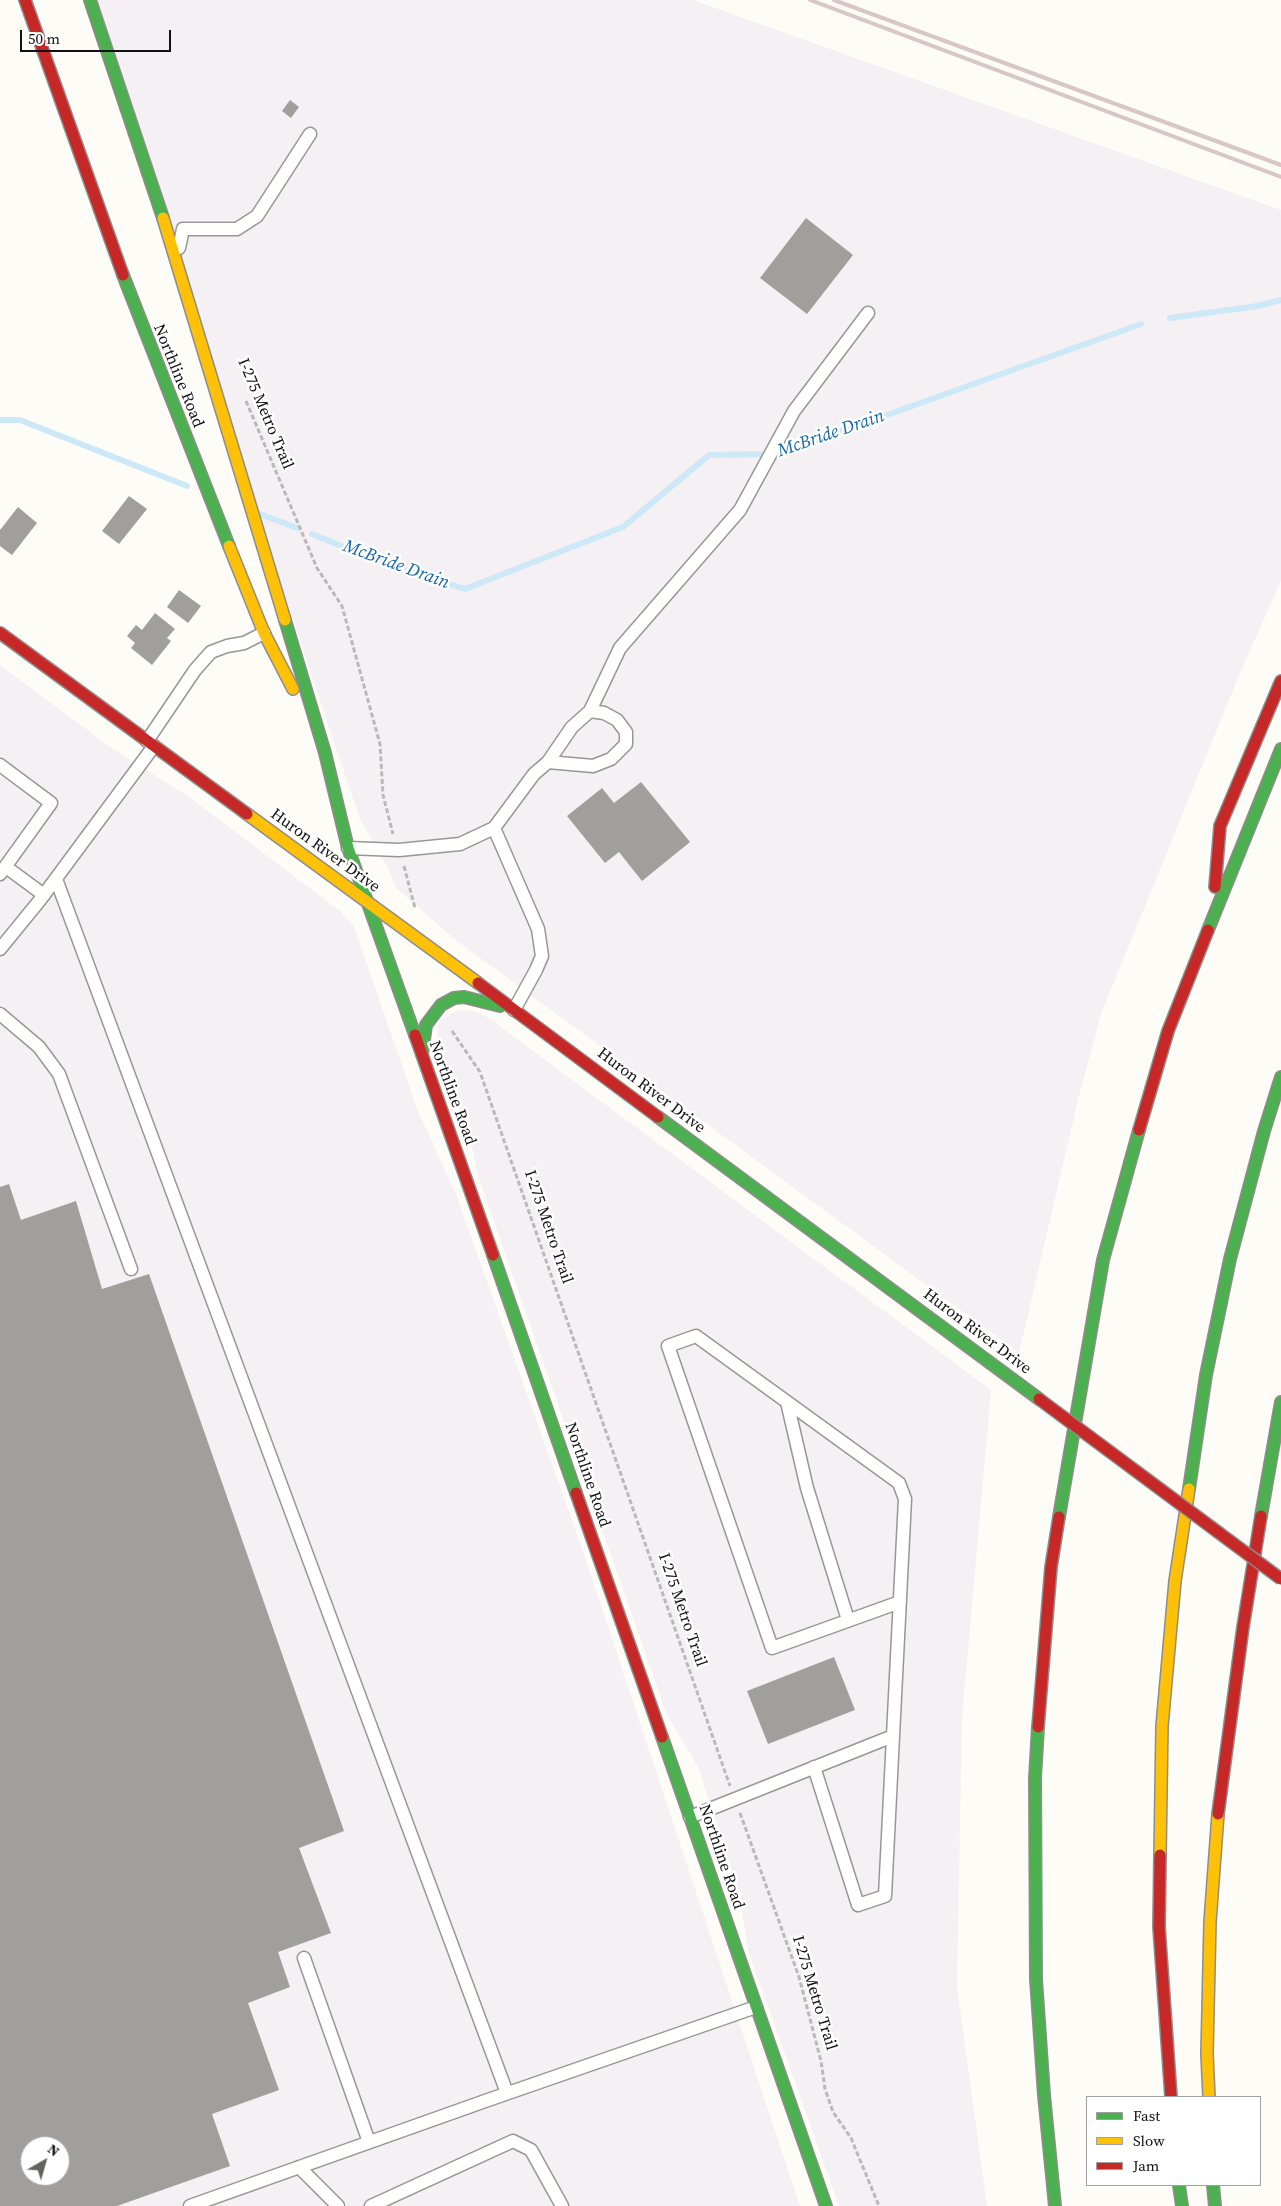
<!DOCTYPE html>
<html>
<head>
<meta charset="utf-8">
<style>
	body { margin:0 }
	#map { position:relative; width:1281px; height:2206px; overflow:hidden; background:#fdfcf7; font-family:"Source Serif 4",serif }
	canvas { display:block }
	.legend { position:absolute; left:1086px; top:2096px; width:175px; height:90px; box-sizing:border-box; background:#fff; border:1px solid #a0a0a0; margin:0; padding:6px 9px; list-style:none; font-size:15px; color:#111 }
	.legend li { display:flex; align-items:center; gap:10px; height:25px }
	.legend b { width:25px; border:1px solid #a0a0a0 }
	.north { position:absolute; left:20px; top:2136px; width:50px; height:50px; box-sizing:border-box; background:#fff; border:1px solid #a0a0a0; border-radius:50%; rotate:38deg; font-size:14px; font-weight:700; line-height:20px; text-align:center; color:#111 }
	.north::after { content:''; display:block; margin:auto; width:18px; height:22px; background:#646362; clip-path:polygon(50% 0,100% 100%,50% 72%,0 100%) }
	.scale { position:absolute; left:20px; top:30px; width:151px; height:22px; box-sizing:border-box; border:2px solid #111; border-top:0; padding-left:6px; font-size:15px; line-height:18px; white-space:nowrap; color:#111; -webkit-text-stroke:4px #fff; paint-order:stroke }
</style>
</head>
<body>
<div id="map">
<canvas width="1281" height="2206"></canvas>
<ul class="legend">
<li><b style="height:6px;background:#4caf50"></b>Fast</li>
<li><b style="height:6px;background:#ffc107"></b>Slow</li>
<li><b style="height:6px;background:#c62828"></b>Jam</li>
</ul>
<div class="north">N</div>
<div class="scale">50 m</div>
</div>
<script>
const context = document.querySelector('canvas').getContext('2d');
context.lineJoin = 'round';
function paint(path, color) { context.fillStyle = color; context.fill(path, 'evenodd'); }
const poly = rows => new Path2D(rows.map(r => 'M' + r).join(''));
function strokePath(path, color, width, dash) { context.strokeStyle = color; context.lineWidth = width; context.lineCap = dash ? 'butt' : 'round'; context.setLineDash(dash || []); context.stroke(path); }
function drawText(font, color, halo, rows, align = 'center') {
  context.font = font + ' "Source Serif 4",serif'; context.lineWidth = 5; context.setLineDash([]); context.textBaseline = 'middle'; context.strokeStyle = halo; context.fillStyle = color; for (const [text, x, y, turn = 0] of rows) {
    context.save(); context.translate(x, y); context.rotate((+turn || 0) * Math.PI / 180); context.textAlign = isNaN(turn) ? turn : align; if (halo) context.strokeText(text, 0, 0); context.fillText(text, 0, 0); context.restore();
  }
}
const industrial = poly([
	[86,0,693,0,1281,210,1281,580,1240,673,1101,1014,1078,1100,1019,1353,457,941,396,888,390,872,360,819,341,763],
	[0,665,113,749,189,797,340,911,354,927,418,1111,457,1197,585,1557,800,2206,0,2206],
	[30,2146,60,2146,60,2176,30,2176],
	[459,1010,476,1011,490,1019,991,1390,962,1718,957,1987,987,2206,839,2206,748,1950,739,1891,698,1767,667,1715,479,1179,469,1135,438,1038,437,1027,441,1020]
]);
const stream = poly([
	[1170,318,1258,306,1281,300],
	[0,420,20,420,187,486],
	[260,514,297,528],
	[312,534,368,557,465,589,623,527,709,455,778,454,1141,324]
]);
const building = poly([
	[290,100,299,107,291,118,282,111],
	[806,218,853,255,807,314,760,278],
	[129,496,147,509,119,544,102,531],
	[18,507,37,523,12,555,0,546,0,530],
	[179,590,201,606,188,623,167,607],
	[155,613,175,629,167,638,171,641,152,665,131,648,135,643,127,636,136,625,142,630],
	[641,782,690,842,642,881,619,852,605,863,567,816,602,788,614,803],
	[9,1184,21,1220,76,1201,102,1289,149,1274,344,1831,299,1848,331,1933,278,1952,290,1987,248,2003,279,2090,212,2114,230,2166,117,2206,0,2206,0,1187],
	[30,2146,60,2146,60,2176,30,2176],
	[834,1657,855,1710,768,1744,747,1691]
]);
const path = poly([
	[246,401,317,568,342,606,380,744,383,795,393,834],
	[404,866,415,908],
	[452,1031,480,1072,730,1786],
	[740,1813,799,1977,821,2061,825,2089,833,2112,851,2138,879,2206]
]);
const lane = poly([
	[179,248,183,229,237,229,257,216,310,134],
	[590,711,620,648,740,510,794,411,868,313],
	[147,741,195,670,211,652,227,646,244,643,264,633],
	[0,765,51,803,0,874],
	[494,828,538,929,542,956,536,970,514,1010],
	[348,848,399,850,460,844,494,828,534,774,548,762,593,766,611,759,626,744,626,732,617,720,604,713,590,711,572,727,548,762],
	[6,867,44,895],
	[56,879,507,2093],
	[0,949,40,900,154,746],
	[0,1014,39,1047,59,1074,131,1269],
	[787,1402,807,1488,848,1620],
	[814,1767,858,1905,885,1896,893,1736],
	[690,1817,893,1736,905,1499,899,1483,696,1336,668,1346,772,1648,900,1602],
	[304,1958,369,2142],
	[299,2167,338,2206],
	[190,2206,488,2100,756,2007],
	[371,2206,513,2141,531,2150,562,2206]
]);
const fast = poly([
	[90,0,163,218],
	[123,275,229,546],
	[285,620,325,753,348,848,415,1035],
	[1208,930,1281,749],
	[422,1054,426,1025,441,1005,454,998,464,997,500,1006],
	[658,1117,1039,1399],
	[493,1255,576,1493],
	[1189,1489,1206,1375,1230,1259,1264,1131,1281,1077],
	[1261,1516,1281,1402],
	[1059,1517,1103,1260,1139,1130],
	[1038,1727,1035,1778,1036,1979,1044,2095,1055,2206],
	[662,1737,826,2206],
	[1179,2185,1182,2206],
	[1213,2185,1215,2206]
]);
const slow = poly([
	[163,218,285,620],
	[229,546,264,633,293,689],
	[247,814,478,983],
	[1160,1855,1162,1726,1175,1581,1189,1489],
	[1209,2097,1207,2054,1210,1922,1218,1814]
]);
const jam = poly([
	[25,0,123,275],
	[0,633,247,814],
	[1215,887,1220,826,1281,681],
	[478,983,658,1117],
	[415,1035,493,1255],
	[1139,1130,1168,1031,1208,930],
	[576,1493,662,1737],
	[1038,1727,1051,1567,1059,1517],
	[1218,1814,1243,1627,1261,1516],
	[1160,1855,1159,1927,1171,2097]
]);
const rail = poly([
	[810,0,1281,177],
	[834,0,1281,165]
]);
const jamBridge = poly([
	[1039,1399,1281,1579]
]);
const streetNames = [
	["Northline Road",178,376,68],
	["I-275 Metro Trail",265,414,67],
	["Huron River Drive",325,851,36],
	["Huron River Drive",651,1091,37],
	["Northline Road",452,1093,70],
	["I-275 Metro Trail",548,1227,71],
	["Huron River Drive",977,1332,37],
	["Northline Road",587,1475,71],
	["I-275 Metro Trail",682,1610,71],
	["Northline Road",721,1857,71],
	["I-275 Metro Trail",814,1993,73]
];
const waterNames = [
	["McBride Drain",831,434,-19],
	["McBride Drain",396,565,20]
];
paint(industrial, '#f5f0f3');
strokePath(stream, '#cde8f7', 6);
paint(building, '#a19f9c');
strokePath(lane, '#979795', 15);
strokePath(fast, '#8e8d8b', 14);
strokePath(slow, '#8e8d8b', 14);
strokePath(jam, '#8e8d8b', 14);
strokePath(path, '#b9b9b8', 3, [5, 2.5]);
strokePath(lane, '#fffffe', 12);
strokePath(fast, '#4caf50', 11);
strokePath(slow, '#ffc107', 11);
strokePath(jam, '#c62828', 11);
strokePath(rail, '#d9c6c7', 4);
strokePath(jamBridge, '#8e8d8b', 14, []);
strokePath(jamBridge, '#c62828', 11);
drawText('16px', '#111', '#fff', streetNames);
drawText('italic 18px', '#1768a6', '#fff', waterNames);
</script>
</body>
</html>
